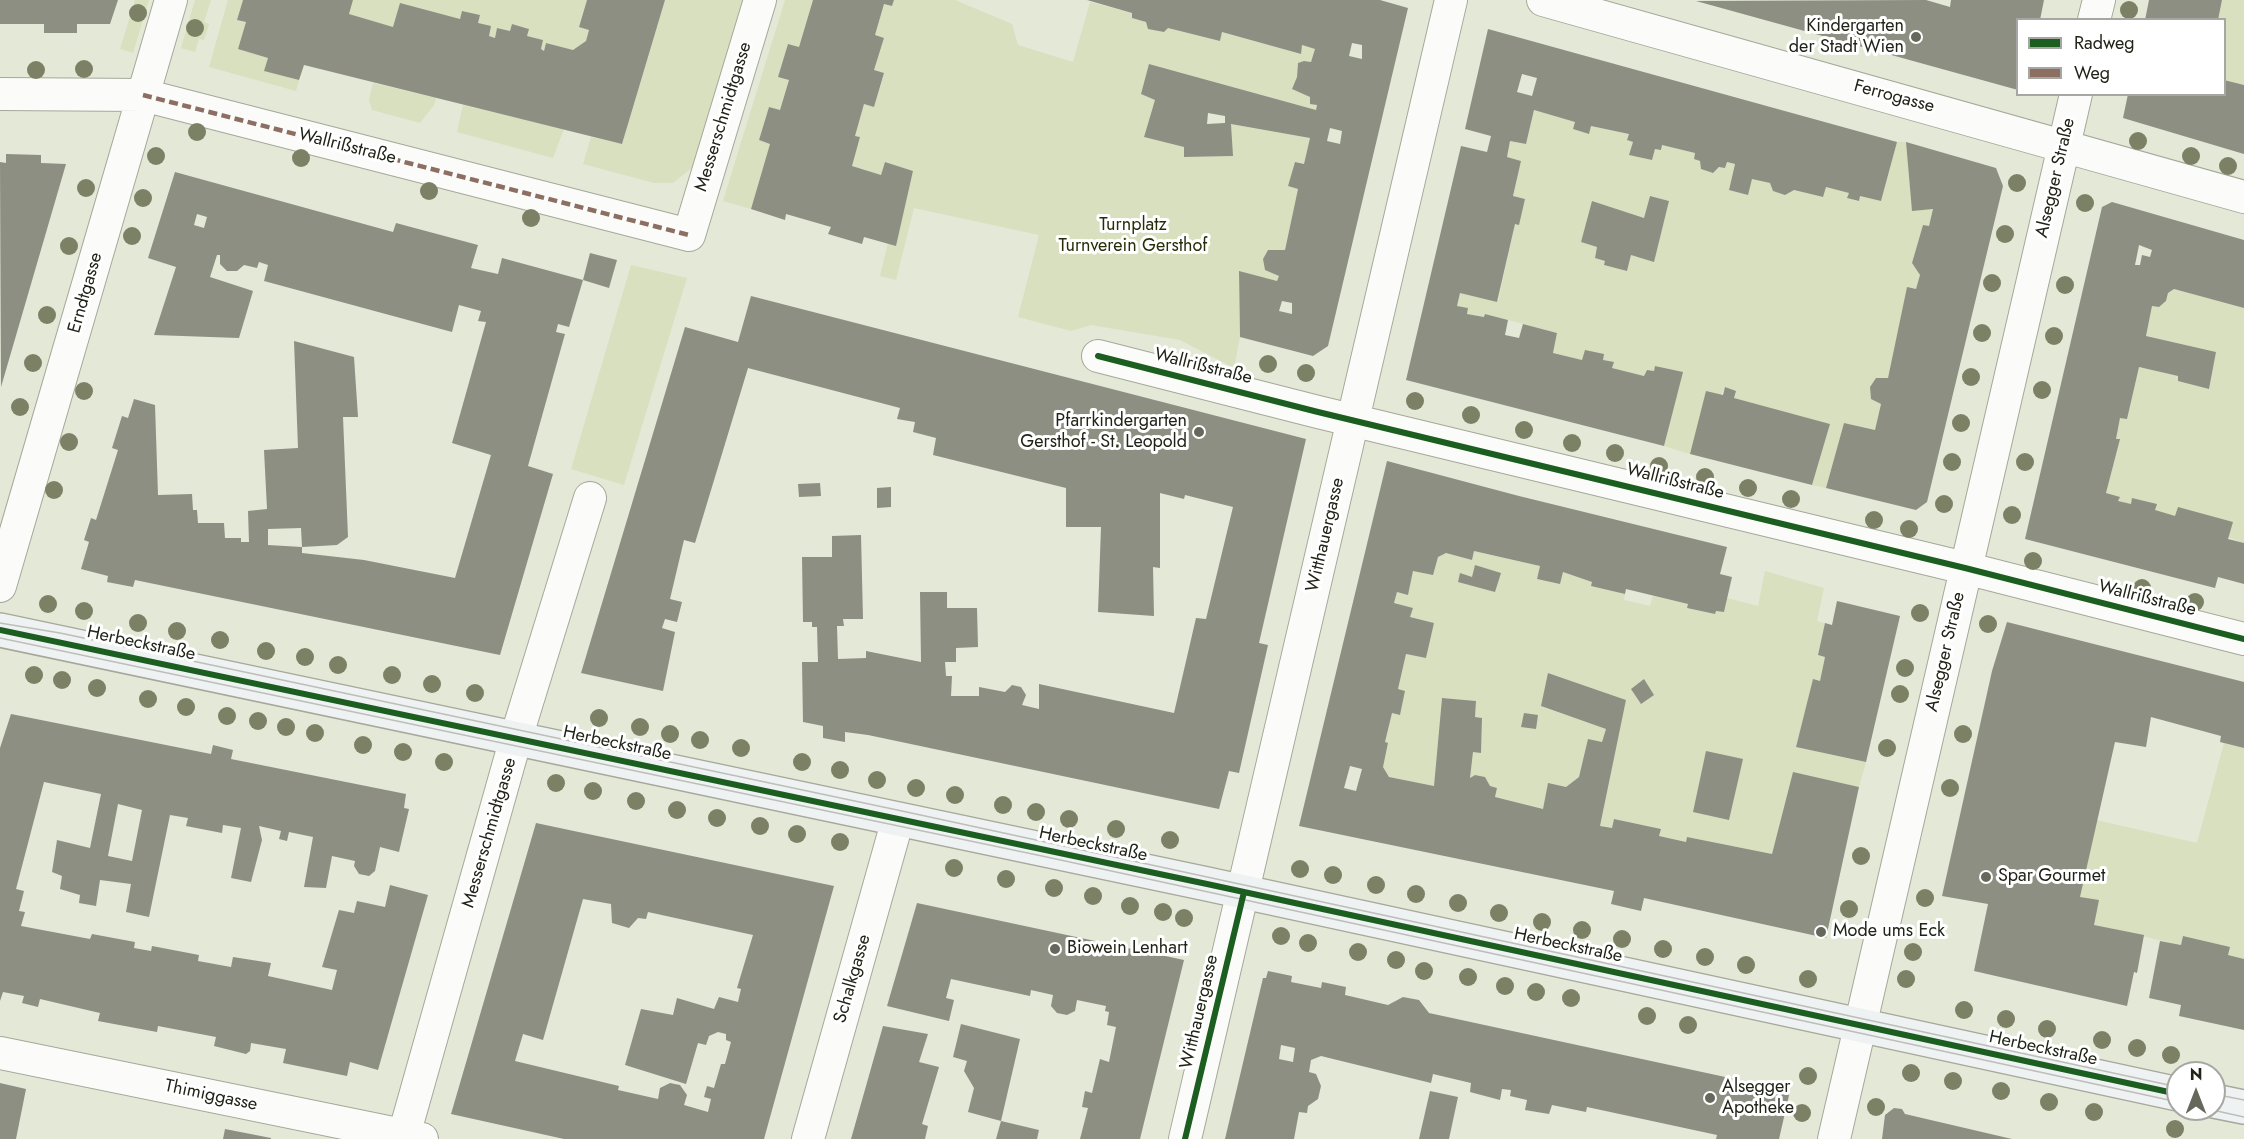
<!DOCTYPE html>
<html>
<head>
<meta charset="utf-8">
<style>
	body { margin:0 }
	#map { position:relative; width:2244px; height:1139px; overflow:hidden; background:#e4e8d7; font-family:Jost,sans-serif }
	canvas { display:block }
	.legend { position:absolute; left:2016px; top:18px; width:210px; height:78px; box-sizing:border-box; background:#fff; border:2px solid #a6a7a2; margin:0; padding:8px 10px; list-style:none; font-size:18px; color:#202317 }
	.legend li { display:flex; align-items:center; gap:12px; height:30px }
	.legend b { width:30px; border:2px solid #a6a7a2 }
	.north { position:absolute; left:2166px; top:1061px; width:60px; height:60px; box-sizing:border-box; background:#fff; border:2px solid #a6a7a2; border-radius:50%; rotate:0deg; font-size:16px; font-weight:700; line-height:24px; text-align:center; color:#202317 }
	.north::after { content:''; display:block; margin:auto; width:21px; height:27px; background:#65685a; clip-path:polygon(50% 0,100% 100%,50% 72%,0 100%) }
</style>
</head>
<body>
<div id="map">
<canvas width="2244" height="1139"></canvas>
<ul class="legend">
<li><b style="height:8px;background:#1b5e20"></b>Radweg</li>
<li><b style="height:8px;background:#8d6e63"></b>Weg</li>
</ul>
<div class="north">N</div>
</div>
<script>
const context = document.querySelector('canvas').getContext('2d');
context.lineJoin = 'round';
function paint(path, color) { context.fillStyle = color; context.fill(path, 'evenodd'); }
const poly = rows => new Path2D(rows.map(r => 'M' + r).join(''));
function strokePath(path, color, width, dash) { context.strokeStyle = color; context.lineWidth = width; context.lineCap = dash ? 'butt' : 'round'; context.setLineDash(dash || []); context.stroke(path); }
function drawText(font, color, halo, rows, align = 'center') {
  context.font = font + ' Jost,sans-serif'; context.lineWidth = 6; context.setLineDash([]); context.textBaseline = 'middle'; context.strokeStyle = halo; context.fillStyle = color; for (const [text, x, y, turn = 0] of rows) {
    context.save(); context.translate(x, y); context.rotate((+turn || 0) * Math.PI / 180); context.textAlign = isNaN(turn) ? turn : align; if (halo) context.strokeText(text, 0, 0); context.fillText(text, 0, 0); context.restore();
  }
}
const green = poly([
	[135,0,149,0,133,53,120,49],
	[195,0,211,0,204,22,209,24,204,40,199,39,195,52,181,48],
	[228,0,243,0,237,20,246,22,238,49,268,58,265,71,299,80,296,91,209,67],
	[353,0,587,0,579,26,589,30,586,41,573,50,546,43,544,51,541,49,543,40,527,36,528,28,512,24,510,31,497,28,495,38,489,36,478,23,480,15,463,11,460,19,439,14,393,27,349,14],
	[665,0,747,0,693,167,673,183,654,183,583,164,591,137,622,144],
	[785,0,813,0,799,47,788,44,779,77,789,80,780,110,769,107,759,140,770,144,751,209,723,201],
	[894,0,955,0,1012,24,1018,45,1073,62,1090,2,1132,13,1132,18,1146,22,1149,29,1164,32,1168,28,1220,41,1222,32,1300,54,1302,45,1315,49,1311,62,1304,61,1298,63,1297,77,1292,89,1310,97,1310,103,1317,105,1316,110,1150,64,1141,94,1155,100,1144,137,1184,147,1184,157,1232,156,1231,124,1310,138,1304,164,1295,162,1288,186,1298,189,1285,250,1268,250,1263,259,1265,269,1279,276,1277,281,1239,272,1240,337,1234,368,1180,340,1091,325,1071,331,1018,317,1039,235,914,208,896,280,880,276,888,243,896,245,913,171,885,162,881,175,852,166,860,137,855,136,864,104,874,107,884,74,874,70,884,39,875,35,884,4,892,6],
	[2222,0,2244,0,2244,85,2225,80,2224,20,2218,20],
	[373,83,436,98,434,105,420,123,372,110,369,100],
	[463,105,564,129,553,158,457,132],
	[1534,110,1575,122,1573,129,1588,134,1591,126,1629,134,1627,140,1633,142,1630,155,1652,160,1655,149,1661,150,1662,145,1695,153,1694,159,1700,161,1701,169,1713,173,1727,162,1735,164,1729,189,1747,194,1752,179,1770,183,1773,191,1785,194,1794,190,1822,197,1826,187,1849,193,1848,198,1858,201,1860,196,1881,201,1897,142,1906,142,1912,210,1933,209,1929,226,1923,225,1912,263,1920,275,1916,289,1907,288,1888,378,1876,378,1870,387,1871,399,1881,404,1875,430,1844,423,1826,488,1812,485,1830,424,1734,398,1735,391,1725,387,1690,454,1664,446,1682,372,1656,366,1654,371,1647,370,1644,376,1612,368,1614,362,1582,360,1553,353,1557,333,1486,314,1484,317,1467,314,1468,308,1457,306,1460,293,1498,302,1515,224,1525,199,1513,196,1521,161,1507,157,1510,141,1526,144],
	[1650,196,1669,201,1653,261,1631,255,1627,271,1605,265,1605,261,1595,258,1597,247,1581,242,1592,201,1644,218],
	[631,265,687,278,624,485,571,469],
	[2174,289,2244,308,2244,543,2155,510,2156,504,2133,498,2131,504,2118,501,2119,497,2106,493,2119,440,2116,439,2120,418,2139,367,2178,376,2178,381,2209,389,2216,352,2146,336,2152,306,2159,307,2166,302,2168,293],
	[1474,551,1540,566,1537,579,1560,584,1563,572,1592,582,1592,586,1625,594,1624,600,1650,606,1653,596,1688,604,1688,608,1715,614,1716,611,1724,612,1727,598,1758,606,1765,571,1824,588,1817,621,1825,623,1818,655,1825,657,1820,681,1813,680,1796,747,1866,762,1859,787,1793,772,1772,854,1687,837,1686,842,1659,836,1661,829,1615,819,1612,828,1600,826,1626,700,1549,673,1542,707,1606,729,1602,742,1579,777,1566,787,1548,784,1543,809,1495,797,1497,788,1490,786,1485,777,1475,775,1470,778,1473,752,1481,752,1482,718,1475,717,1476,701,1442,698,1434,786,1389,777,1383,767,1388,744,1385,742,1392,713,1400,715,1405,692,1398,689,1406,654,1426,658,1434,623,1410,617,1413,608,1394,603,1397,592,1408,594,1413,571,1438,557,1446,553,1472,560],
	[2224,743,2244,748,2244,959,2228,955,2230,948,2193,938,2183,936,2181,945,2094,925,2080,897,2096,820,2197,843]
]);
const building = poly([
	[0,0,118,0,110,24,77,24,77,33,44,33,44,24,0,24],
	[243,0,353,0,349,14,393,27,400,3,460,19,462,11,480,15,478,23,491,26,489,36,495,38,497,28,510,31,512,24,529,29,527,36,543,40,541,49,544,51,546,43,573,50,586,41,589,30,579,27,587,0,665,0,622,144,304,65,299,80,264,71,268,58,238,49,246,22,237,20],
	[813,0,894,0,892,6,884,4,875,35,884,38,874,70,884,73,874,107,864,104,855,136,860,137,852,166,881,175,885,162,913,171,896,246,864,237,862,244,828,234,831,227,786,214,785,220,751,209,770,144,759,140,769,107,780,110,789,80,778,77,788,44,799,47],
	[1087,0,1380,0,1408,8,1328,346,1313,356,1240,337,1239,271,1277,281,1279,276,1265,270,1263,259,1268,250,1285,250,1298,189,1288,186,1295,162,1304,164,1310,138,1231,124,1233,156,1184,157,1184,147,1144,137,1155,100,1141,94,1149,64,1316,110,1317,105,1310,104,1310,97,1292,89,1297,77,1298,63,1304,61,1311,62,1315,49,1302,45,1301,54,1222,32,1220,41,1168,28,1164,32,1148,29,1146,22,1132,18,1132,13],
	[1352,43,1362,45,1362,59,1349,56],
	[1208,113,1225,116,1225,123,1207,124],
	[1330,128,1342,131,1340,144,1327,141],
	[1282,301,1292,303,1292,314,1279,311],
	[1926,0,1950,7,1951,0,2044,0,2040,20,2018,20,2018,90,1696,1],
	[2149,0,2222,0,2218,20,2145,20],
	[1488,29,1897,142,1881,201,1860,196,1859,201,1847,198,1849,193,1826,187,1823,197,1794,190,1785,195,1773,191,1770,183,1752,179,1748,195,1729,190,1735,164,1727,162,1725,168,1719,167,1713,173,1701,169,1700,161,1694,159,1695,153,1662,145,1661,150,1655,149,1652,160,1629,155,1633,142,1627,140,1629,134,1591,126,1589,134,1573,129,1575,122,1534,110,1526,144,1510,141,1507,157,1521,161,1513,196,1525,199,1519,225,1515,224,1497,302,1460,293,1457,306,1468,308,1467,314,1484,317,1485,314,1508,320,1505,335,1519,338,1523,324,1557,333,1553,353,1582,360,1585,350,1604,354,1603,360,1614,362,1612,368,1644,376,1647,370,1654,371,1655,366,1683,372,1664,446,1406,380,1461,146,1487,152,1491,136,1465,129],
	[1522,74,1537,78,1532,96,1517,92],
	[2224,80,2244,85,2244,154,2123,118,2128,94,2224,94],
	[1906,142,1996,168,2003,186,1927,502,1916,510,1826,488,1844,423,1875,430,1881,404,1871,399,1870,387,1876,378,1888,378,1907,287,1916,289,1920,275,1912,263,1923,225,1929,226,1933,209,1912,211],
	[6,154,41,155,41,163,66,164,1,387,0,162,6,163],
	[175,172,393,232,396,223,478,245,471,268,498,274,502,258,583,280,590,253,617,260,609,288,583,280,569,327,558,324,556,332,565,334,528,466,553,474,500,655,135,580,133,587,107,582,108,576,81,569,89,542,84,540,91,518,96,520,118,450,112,448,122,416,128,418,134,399,155,405,158,495,192,494,193,510,197,510,198,523,224,523,225,538,241,538,241,542,249,542,248,511,267,509,264,450,298,448,294,341,354,357,358,417,343,417,348,537,337,545,302,547,301,528,268,529,268,545,302,547,302,553,364,560,455,578,491,455,452,443,486,322,478,321,481,311,459,305,452,332,264,281,268,265,259,262,257,268,244,265,237,271,227,271,220,264,220,255,217,255,210,277,253,291,239,338,154,335,176,267,148,258],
	[197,214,207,217,204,228,194,225],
	[1650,196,1669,201,1654,262,1631,255,1627,271,1604,265,1605,261,1595,258,1597,247,1581,242,1592,201,1644,218],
	[2112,202,2244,240,2244,308,2174,289,2168,293,2166,301,2159,307,2152,306,2146,336,2216,352,2209,389,2178,381,2178,376,2139,367,2127,419,2120,418,2116,439,2120,439,2106,493,2120,497,2118,501,2131,504,2132,498,2157,504,2155,510,2175,516,2178,507,2233,522,2228,539,2244,543,2244,584,2218,577,2215,588,2025,539,2102,207],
	[2139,245,2152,250,2150,257,2142,255,2140,265,2135,265],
	[751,296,1306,439,1259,643,1268,645,1239,773,1229,771,1219,809,868,735,845,732,845,742,823,738,823,726,803,722,802,662,818,662,817,627,812,627,812,622,803,622,802,557,832,557,832,536,861,535,863,619,843,619,844,626,837,626,838,659,866,658,866,651,921,662,920,592,947,592,947,608,977,608,978,647,956,648,956,662,945,662,946,676,952,676,951,696,979,696,979,687,1005,692,1012,685,1021,687,1026,695,1022,705,1039,709,1039,684,1174,713,1196,618,1206,619,1233,507,1185,495,1184,499,1160,493,1160,568,1153,567,1154,616,1098,612,1101,527,1066,527,1066,488,933,455,936,438,913,432,915,422,897,419,900,408,748,368,695,543,684,540,670,599,682,602,677,622,665,619,662,628,675,632,663,691,581,673,685,327,738,342],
	[1725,387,1736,391,1734,398,1830,424,1812,485,1690,454,1706,391,1723,395],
	[1387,461,1519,496,1727,547,1720,574,1732,577,1724,612,1716,611,1715,614,1687,608,1688,604,1626,589,1625,594,1591,586,1592,582,1563,572,1560,584,1537,579,1540,566,1474,551,1472,560,1446,553,1438,557,1433,575,1413,571,1408,595,1397,592,1394,603,1413,608,1410,617,1434,623,1426,658,1406,654,1398,689,1405,691,1400,715,1392,713,1385,742,1388,743,1383,767,1389,777,1434,786,1442,698,1476,701,1475,717,1482,718,1481,753,1473,752,1470,778,1475,775,1485,777,1490,786,1497,788,1495,797,1543,809,1548,783,1566,787,1579,777,1588,739,1602,742,1606,729,1541,706,1548,673,1626,700,1600,826,1612,828,1614,819,1661,829,1659,836,1686,842,1687,837,1772,854,1793,772,1859,787,1826,938,1644,898,1641,911,1611,904,1614,891,1299,826],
	[1350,766,1362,769,1356,791,1344,788],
	[820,483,821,496,799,497,798,484],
	[891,487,891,507,877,508,877,488],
	[1475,565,1501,573,1495,592,1458,582,1460,573,1472,577],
	[1837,601,1900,616,1866,762,1796,747,1813,679,1820,681,1825,657,1818,655,1825,623,1832,625],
	[2007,622,2244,682,2244,748,2220,742,2221,736,2151,717,2146,747,2115,742,2080,897,2099,900,2094,925,2144,935,2137,973,2134,972,2127,1006,1974,971,1988,904,1942,896,1992,671],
	[1644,679,1654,695,1641,704,1631,689],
	[1524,713,1538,715,1536,729,1521,727],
	[11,714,211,754,213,745,233,750,231,759,406,794,404,808,409,809,399,852,380,847,375,871,369,876,359,874,354,866,355,861,332,856,326,888,304,887,313,837,289,832,287,841,279,839,281,831,259,826,262,840,251,882,231,878,241,828,223,825,222,833,186,826,188,818,170,815,149,917,126,912,131,884,100,880,96,906,79,903,80,895,60,889,62,876,52,872,57,840,90,848,101,794,44,782,16,889,24,891,19,911,25,912,21,926,90,939,92,934,135,942,134,948,151,951,152,946,199,955,198,961,231,967,233,957,271,963,268,976,332,990,337,970,322,967,339,910,354,913,357,901,385,907,390,885,428,895,378,1070,350,1062,347,1076,283,1063,286,1049,251,1043,250,1051,246,1054,214,1046,216,1037,158,1026,157,1032,98,1021,100,1013,40,999,38,1007,22,1003,24,996,3,992,0,1001,0,748],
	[118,804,142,810,132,861,108,856],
	[1706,751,1743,759,1729,820,1693,812],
	[536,823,834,886,764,1139,564,1139,451,1114],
	[583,899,611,904,612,923,629,928,638,918,646,919,648,912,753,935,737,988,741,989,738,1002,719,997,714,1009,677,998,673,1015,641,1009,625,1065,686,1084,698,1043,706,1045,709,1036,718,1032,726,1034,726,1040,731,1042,725,1064,721,1064,714,1088,707,1086,704,1097,711,1099,708,1112,684,1105,687,1095,680,1085,670,1083,660,1088,658,1099,618,1090,619,1086,515,1061,523,1034,543,1040],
	[917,903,1184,960,1140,1139,1080,1139,1088,1108,1082,1107,1085,1091,1092,1093,1100,1059,1109,1062,1116,1027,1107,1025,1109,1012,1105,1011,1106,1006,1077,1000,1075,1011,1067,1015,1057,1013,1051,1006,1053,995,1031,990,1030,996,951,979,946,998,954,1000,949,1021,887,1006],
	[2183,936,2230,947,2228,955,2244,959,2244,1030,2179,1016,2181,1005,2149,998,2160,941,2181,945],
	[1268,971,1292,976,1291,982,1321,988,1322,982,1346,987,1345,995,1388,1005,1403,997,1419,1000,1429,1013,1790,1091,1779,1139,1716,1139,1717,1135,1587,1107,1586,1112,1552,1105,1549,1114,1525,1110,1527,1100,1510,1096,1511,1090,1502,1089,1500,1100,1470,1092,1471,1083,1433,1074,1431,1083,1321,1056,1311,1060,1309,1072,1316,1074,1321,1086,1318,1099,1308,1106,1307,1113,1299,1112,1294,1139,1225,1139,1263,978,1266,978],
	[1281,1045,1295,1048,1293,1062,1279,1059],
	[961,1024,1020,1039,1001,1121,968,1112,974,1088,964,1071,967,1061,953,1057],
	[883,1026,928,1034,919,1062,939,1067,922,1124,928,1126,925,1139,851,1139],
	[0,1083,26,1089,16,1139,0,1139],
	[1430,1091,1458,1097,1449,1139,1419,1139],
	[1894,1108,1902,1109,1905,1114,2012,1139,1882,1139,1885,1115],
	[1001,1121,1039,1130,1037,1139,996,1139],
	[225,1129,271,1138,271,1139,223,1139]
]);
const street = poly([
	[1543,0,2244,197],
	[2094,20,2099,0],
	[0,94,143,95,689,235,760,0],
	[1098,356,1318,412,1965,568,2244,639],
	[0,586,171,0],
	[0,1053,422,1139],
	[404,1135,516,738,590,498],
	[808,1139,898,819],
	[1185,1139,1451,0],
	[1834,1139,2076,94]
]);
const secondary = poly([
	[0,630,1207,884,2178,1094],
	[2214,1101,2244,1107]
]);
const tram = poly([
	[0,623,60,633,902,811,2178,1087],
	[0,638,1042,856,2178,1102],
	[2214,1094,2244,1100],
	[2208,1109,2244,1117]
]);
const quiet = poly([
	[143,95,689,235]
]);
const cycleway = poly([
	[1098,356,1318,412,1965,568,2244,639],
	[0,630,1207,884,2178,1094],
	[1185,1139,1244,892]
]);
const trees = [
	[2129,10],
	[138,13],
	[195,28],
	[84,69],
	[36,70],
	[197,132],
	[2138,141],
	[156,156],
	[2191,156],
	[301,158],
	[2228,166],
	[2017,183],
	[86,188],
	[429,191],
	[143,198],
	[2085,203],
	[531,218],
	[2005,234],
	[132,236],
	[69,246],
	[1992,283],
	[2065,285],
	[47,315],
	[1982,333],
	[2054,336],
	[33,363],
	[1268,364],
	[1306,373],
	[1971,377],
	[2042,390],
	[84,391],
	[1415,401],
	[20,407],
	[1471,415],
	[1961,423],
	[1524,430],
	[69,442],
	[1572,443],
	[1615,453],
	[1952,462],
	[2025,462],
	[1659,466],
	[1705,477],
	[1748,488],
	[54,490],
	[1791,499],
	[1944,504],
	[2012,515],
	[1874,520],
	[1909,529],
	[2033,561],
	[2142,588],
	[2195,602],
	[48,604],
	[84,611],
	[1920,613],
	[138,623],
	[1988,624],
	[177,631],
	[220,640],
	[266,651],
	[305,657],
	[338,665],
	[1905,668],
	[34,675],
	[392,675],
	[62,680],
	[432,684],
	[97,688],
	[475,693],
	[1900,694],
	[148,699],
	[186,707],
	[227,716],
	[599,718],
	[258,721],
	[286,727],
	[640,727],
	[315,733],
	[670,734],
	[1963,734],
	[700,740],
	[363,745],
	[741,748],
	[1887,748],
	[403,752],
	[444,762],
	[802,762],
	[840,770],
	[877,780],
	[556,783],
	[916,788],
	[1950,788],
	[593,791],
	[955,795],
	[636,801],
	[1003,805],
	[677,810],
	[1036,812],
	[717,818],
	[1069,819],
	[760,826],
	[1116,829],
	[797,834],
	[1170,840],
	[840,842],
	[1861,856],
	[954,868],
	[1300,869],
	[1333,875],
	[1006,879],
	[1376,885],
	[1054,888],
	[1416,894],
	[1093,896],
	[1925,898],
	[1458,903],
	[1130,906],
	[1849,909],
	[1163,912],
	[1499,913],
	[1184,918],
	[1542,922],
	[1582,930],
	[1281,936],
	[1622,939],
	[1308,943],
	[1663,949],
	[1358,952],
	[1913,952],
	[1705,957],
	[1396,960],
	[1746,965],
	[1424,971],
	[1468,977],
	[1808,979],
	[1906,979],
	[1505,986],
	[1536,992],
	[1571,998],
	[1964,1010],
	[1647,1016],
	[2006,1019],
	[1688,1025],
	[2047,1029],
	[2102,1040],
	[2137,1048],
	[2171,1055],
	[1911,1073],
	[1808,1076],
	[1953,1081],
	[2001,1091],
	[2049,1102],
	[1876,1107],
	[2094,1112],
	[1802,1113],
	[2175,1129]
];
const markers = [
	[1916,37,6,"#65685a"],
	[1199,432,6,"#65685a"],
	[1986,877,6,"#65685a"],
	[1821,932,6,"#65685a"],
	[1055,949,6,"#65685a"],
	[1710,1098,6,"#65685a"]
];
const poiNames = [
	["Kindergarten",1904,27,"right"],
	["der Stadt Wien",1904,48,"right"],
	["Pfarrkindergarten",1187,422,"right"],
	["Gersthof - St. Leopold",1187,443,"right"],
	["Spar Gourmet",1998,877],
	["Mode ums Eck",1833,932],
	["Biowein Lenhart",1067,949],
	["Alsegger",1722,1088],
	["Apotheke",1722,1109]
];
const streetNames = [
	["Ferrogasse",1894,97,15],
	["Messerschmidtgasse",724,117,-73],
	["Wallrißstraße",347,147,14],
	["Alsegger Straße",2056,178,-77],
	["Erndtgasse",86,293,-74],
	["Wallrißstraße",1203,367,14],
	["Wallrißstraße",1675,482,14],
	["Witthauergasse",1326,535,-77],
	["Wallrißstraße",2147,599,14],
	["Herbeckstraße",141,644,12],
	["Alsegger Straße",1946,652,-77],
	["Herbeckstraße",617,744,12],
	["Messerschmidtgasse",490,833,-74],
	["Herbeckstraße",1093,845,12],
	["Herbeckstraße",1568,946,12],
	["Schalkgasse",853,979,-74],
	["Witthauergasse",1200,1012,-77],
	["Herbeckstraße",2043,1049,12],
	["Thimiggasse",211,1096,12]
];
const parkNames = [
	["Turnplatz",1133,226],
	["Turnverein Gersthof",1133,247]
];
paint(green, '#d8e0bf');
paint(building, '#8c8f82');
strokePath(street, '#a5a89a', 34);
strokePath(secondary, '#a5a89a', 36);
strokePath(street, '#fbfcf9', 32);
strokePath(secondary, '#eff2f2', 33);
strokePath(tram, '#bdbeb9', 1.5);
strokePath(quiet, '#8d6e63', 4.5, [9, 4.5]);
strokePath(cycleway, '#1b5e20', 6);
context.fillStyle = '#7c8166';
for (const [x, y] of trees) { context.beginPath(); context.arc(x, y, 9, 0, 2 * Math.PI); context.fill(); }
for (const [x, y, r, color] of markers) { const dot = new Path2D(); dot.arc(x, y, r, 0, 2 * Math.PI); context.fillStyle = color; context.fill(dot); strokePath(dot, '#fff', 2); }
drawText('18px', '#202317', '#fff', poiNames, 'left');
drawText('18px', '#202317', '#fff', streetNames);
drawText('18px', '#272d09', '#fff', parkNames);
</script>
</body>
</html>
